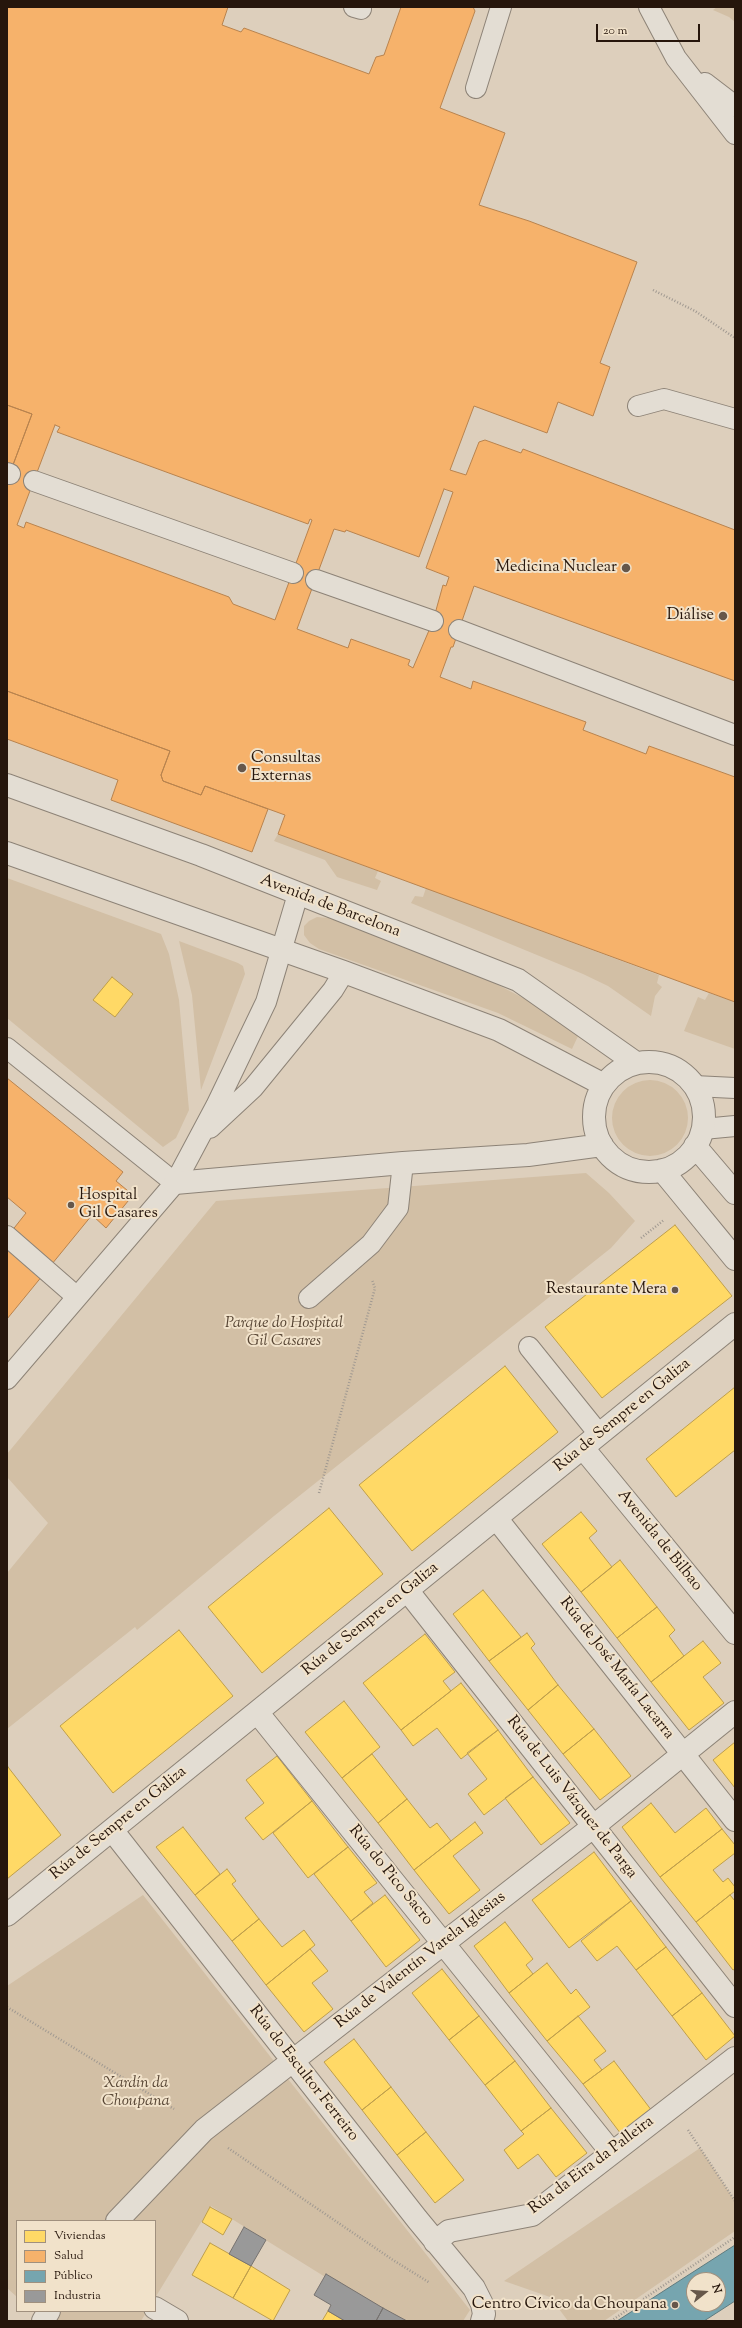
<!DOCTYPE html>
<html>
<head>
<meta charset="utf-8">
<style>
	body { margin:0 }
	#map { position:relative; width:742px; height:2328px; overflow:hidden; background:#ddcfbc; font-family:"Sorts Mill Goudy",serif }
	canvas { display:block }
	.frame { position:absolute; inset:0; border:8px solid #26160c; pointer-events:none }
	.legend { position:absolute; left:16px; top:2220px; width:140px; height:92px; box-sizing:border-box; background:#f1e2ca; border:1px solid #a0907e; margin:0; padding:5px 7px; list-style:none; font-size:12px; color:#26160c }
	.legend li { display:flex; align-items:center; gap:8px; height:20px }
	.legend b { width:20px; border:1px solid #a0907e }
	.north { position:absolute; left:686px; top:2272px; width:40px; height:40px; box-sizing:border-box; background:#f1e2ca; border:1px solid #a0907e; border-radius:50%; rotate:73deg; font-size:11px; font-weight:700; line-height:16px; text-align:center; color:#26160c }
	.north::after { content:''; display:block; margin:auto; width:14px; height:18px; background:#66574a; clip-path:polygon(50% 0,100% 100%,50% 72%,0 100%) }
	.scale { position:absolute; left:596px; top:24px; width:104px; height:18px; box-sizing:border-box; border:2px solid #26160c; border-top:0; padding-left:5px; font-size:12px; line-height:14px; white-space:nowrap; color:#26160c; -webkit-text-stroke:3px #f1e2ca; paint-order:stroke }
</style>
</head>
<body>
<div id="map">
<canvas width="742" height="2328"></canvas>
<div class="frame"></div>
<ul class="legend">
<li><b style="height:11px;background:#ffd966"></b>Viviendas</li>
<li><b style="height:11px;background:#f6b26b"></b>Salud</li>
<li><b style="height:11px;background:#76a5af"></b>Público</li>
<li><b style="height:11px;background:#999"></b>Industria</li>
</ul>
<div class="north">N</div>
<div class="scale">20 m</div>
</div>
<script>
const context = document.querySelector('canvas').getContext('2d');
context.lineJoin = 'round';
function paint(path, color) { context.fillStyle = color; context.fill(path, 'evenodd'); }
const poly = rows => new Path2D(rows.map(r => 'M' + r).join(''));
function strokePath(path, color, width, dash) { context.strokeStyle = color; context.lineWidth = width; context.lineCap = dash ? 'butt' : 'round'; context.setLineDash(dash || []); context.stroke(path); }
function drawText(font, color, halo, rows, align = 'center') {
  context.font = font + ' "Sorts Mill Goudy",serif'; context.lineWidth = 4; context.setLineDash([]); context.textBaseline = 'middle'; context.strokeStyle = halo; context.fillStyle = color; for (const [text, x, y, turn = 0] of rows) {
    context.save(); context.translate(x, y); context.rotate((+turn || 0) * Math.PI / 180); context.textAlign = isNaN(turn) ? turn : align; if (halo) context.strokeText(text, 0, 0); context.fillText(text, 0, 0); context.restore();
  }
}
const green = poly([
	[717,7,735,7,735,22,729,17,713,10],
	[278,834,378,871,375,878,381,881,377,890,337,877,325,860,274,841],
	[7,878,161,934,169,954,179,1000,189,1110,176,1138,163,1147,7,1018],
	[426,888,659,975,657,983,662,987,655,996,651,1016,608,986,583,974,411,903,415,896,423,897],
	[317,917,329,918,473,972,531,1002,578,1036,572,1049,498,1013,319,949,310,943,304,935,304,926,309,921],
	[179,941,238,963,243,966,245,974,201,1090,192,995],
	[709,993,735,1002,735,1049,684,1031,698,997,705,1000],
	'612 1118a38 38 0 1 1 76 0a38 38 0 1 1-76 0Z',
	[586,1173,609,1193,635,1221,611,1248,274,1516,137,1630,135,1627,7,1729,7,1573,48,1523,7,1477,7,1454,216,1201],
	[143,1895,470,2310,463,2321,396,2321,211,2206,155,2298,155,2221,17,2221,17,2297,7,2288,7,1986],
	[700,2148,735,2201,735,2231,604,2321,568,2321,550,2297,504,2281],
	[36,2311,147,2311,141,2321,50,2321]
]);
const homes = poly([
	[112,977,133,994,115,1017,93,1000,112,977],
	[675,1225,732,1296,602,1398,545,1327,675,1225],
	[505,1366,558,1432,412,1551,359,1485,505,1366],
	[735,1387,735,1450,676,1497,646,1459,735,1387],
	[329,1508,383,1574,262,1673,208,1607,329,1508],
	[581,1512,597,1531,589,1538,612,1567,581,1592,542,1544,581,1512],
	[620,1560,657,1607,617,1638,581,1592,620,1560],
	[483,1590,521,1637,489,1661,453,1614,483,1590],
	[657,1607,675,1630,669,1636,684,1656,651,1682,617,1638,657,1607],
	[179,1630,233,1696,113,1793,60,1726,179,1630],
	[527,1633,535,1644,531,1648,558,1685,528,1710,489,1661,527,1633],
	[425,1634,455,1672,443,1681,451,1691,401,1730,363,1683,425,1634],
	[703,1641,721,1663,703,1677,724,1703,689,1730,651,1682,703,1641],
	[461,1683,498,1730,461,1759,437,1728,413,1746,401,1730,461,1683],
	[558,1685,594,1729,563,1754,528,1710,558,1685],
	[344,1701,380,1747,342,1778,305,1732,344,1701],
	[594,1729,631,1776,600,1800,563,1754,594,1729],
	[498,1730,533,1777,484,1815,468,1794,487,1779,467,1753,498,1730],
	[735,1742,735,1788,713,1760,735,1742],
	[372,1754,407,1799,378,1823,342,1778,372,1754],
	[277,1756,312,1801,263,1840,245,1818,264,1803,246,1780,277,1756],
	[8,1767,61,1835,7,1879,7,1768,8,1767],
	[533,1777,570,1823,541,1845,505,1798,533,1777],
	[407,1799,430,1828,437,1823,451,1841,414,1870,378,1823,407,1799],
	[312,1801,348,1847,308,1878,273,1833,312,1801],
	[651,1803,675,1833,706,1808,722,1829,660,1877,622,1827,651,1803],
	[475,1822,483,1833,453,1856,480,1890,449,1914,414,1870,475,1822],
	[183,1827,220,1874,195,1895,156,1847,183,1827],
	[722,1829,735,1845,735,1853,713,1870,723,1882,728,1878,735,1887,735,1891,696,1922,660,1877,722,1829],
	[348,1847,377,1883,364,1892,373,1903,351,1921,314,1874,348,1847],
	[594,1852,631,1901,569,1948,532,1900,594,1852],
	[227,1869,236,1881,232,1884,259,1919,232,1941,195,1895,227,1869],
	[385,1895,420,1940,386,1967,351,1921,385,1895],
	[730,1895,735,1901,735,1969,733,1970,696,1922,730,1895],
	[631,1901,666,1947,636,1970,617,1946,597,1961,581,1941,631,1901],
	[259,1919,282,1947,304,1930,315,1945,266,1985,232,1941,259,1919],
	[505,1922,533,1959,526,1965,533,1974,509,1993,474,1946,505,1922],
	[666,1947,702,1993,672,2016,636,1970,666,1947],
	[310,1949,328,1971,312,1983,333,2009,304,2032,266,1985,310,1949],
	[547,1963,571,1994,576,1989,590,2007,547,2041,509,1993,547,1963],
	[442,1969,479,2016,449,2040,412,1993,442,1969],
	[702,1993,735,2036,706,2060,672,2016,702,1993],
	[479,2016,515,2061,485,2085,449,2040,479,2016],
	[578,2016,606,2051,594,2060,602,2070,583,2084,547,2041,578,2016],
	[354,2039,391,2087,362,2110,324,2062,354,2039],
	[515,2061,551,2108,521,2131,485,2085,515,2061],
	[614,2061,652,2111,621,2134,583,2084,614,2061],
	[391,2087,426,2132,397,2155,362,2110,391,2087],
	[551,2108,587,2153,556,2177,538,2154,518,2169,504,2150,524,2134,521,2131,551,2108],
	[426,2132,464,2180,435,2203,397,2155,426,2132],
	[210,2207,232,2219,223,2235,202,2222,210,2207],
	[210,2243,251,2266,233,2298,192,2275,210,2243],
	[251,2266,290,2290,273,2321,233,2298,251,2266],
	[328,2311,345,2321,322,2321,328,2311]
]);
const health = poly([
	[7,7,228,7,222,25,241,32,244,28,369,74,376,57,384,55,401,7,473,7,475,11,440,108,505,133,479,205,529,221,637,262,600,363,610,367,593,416,558,402,547,433,474,406,450,470,466,475,479,442,485,440,521,453,523,449,735,530,735,681,474,586,453,647,451,647,440,677,471,689,473,681,586,722,583,730,646,754,649,746,735,777,735,1002,278,834,285,815,205,786,201,795,163,781,161,775,170,751,7,691,7,481,32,414,7,405,7,7],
	[55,425,60,427,57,432,308,524,310,519,312,520,275,620,233,604,229,597,26,522,24,528,17,525,55,425],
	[444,489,453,492,426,568,449,577,446,586,443,585,433,621,413,668,408,665,410,660,351,639,348,648,297,629,334,529,345,532,346,530,419,557,444,489],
	[7,405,32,414,7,481,7,405],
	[7,691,170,751,161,775,163,781,201,795,205,786,268,809,252,852,111,800,118,780,7,739,7,691],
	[7,1078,123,1172,116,1181,133,1195,106,1228,92,1215,7,1319,7,1237,26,1213,7,1197,7,1078]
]);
const public = poly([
	[735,2245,735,2301,704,2321,617,2321,735,2245],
	[694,2280,718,2280,718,2304,694,2304,694,2280]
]);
const industry = poly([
	[244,2227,266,2240,251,2266,229,2254,244,2227],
	[326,2274,383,2308,376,2321,345,2321,328,2311,331,2305,314,2295,326,2274],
	[383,2308,407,2321,376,2321,383,2308]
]);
const path = poly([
	[653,290,695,311,735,338],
	[641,1238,664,1220],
	[319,1493,375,1288,372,1280],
	[7,2007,174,2109],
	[688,2130,735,2201],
	[228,2148,393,2260,430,2283],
	[611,2321,735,2237]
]);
const lane = poly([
	[354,7,361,9],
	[649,7,676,58,735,134],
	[705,83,735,106],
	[476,88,501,7],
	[638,406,664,399,735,419],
	[7,473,10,474],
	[34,481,293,573],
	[316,580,433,621],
	[459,630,735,735],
	[7,1048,175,1183],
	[694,1086,735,1088],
	[210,1128,253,1088,333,990,344,972],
	[703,1129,735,1126],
	[7,1236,77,1297],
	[309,1298,371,1244,398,1208,403,1163],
	[529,1347,599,1434],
	[7,1379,175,1183,216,1106,266,1002,298,894]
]);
const street = poly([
	[7,785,201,855,518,980,636,1063],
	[7,853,344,972,499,1030,604,1085],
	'594 1117a55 55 0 1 1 110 0a55 55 0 1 1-110 0Z',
	[695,1146,735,1193],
	[662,1170,735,1259],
	[175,1183,403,1163,528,1155,602,1145],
	[583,1448,735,1633],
	[496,1518,735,1820],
	[407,1590,735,2006],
	[257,1712,612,2153],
	[112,1830,417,2219,474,2288,482,2304,484,2314,482,2321],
	[7,1915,735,1324],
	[117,2221,204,2130,594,1826,735,1712],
	[435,2242,449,2231,532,2215,735,2058],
	[155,2308,177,2321],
	[43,2321,49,2311]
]);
const markers = [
	[626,568,5,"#66574a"],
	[723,616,5,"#66574a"],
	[242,768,5,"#66574a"],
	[71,1205,4,"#66574a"],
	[675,1290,4,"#66574a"],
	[675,2305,4,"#66574a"]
];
const poiNames = [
	["Medicina Nuclear",617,568],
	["Diálise",714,616],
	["Consultas",251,759,"left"],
	["Externas",251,777,"left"],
	["Hospital",79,1196,"left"],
	["Gil Casares",79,1214,"left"],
	["Restaurante Mera",667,1290],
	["Centro Cívico da Choupana",667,2305]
];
const streetNames = [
	["Avenida de Barcelona",330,907,21],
	["Rúa de Sempre en Galiza",623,1416,-39],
	["Avenida de Bilbao",659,1541,51],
	["Rúa de Sempre en Galiza",371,1620,-39],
	["Rúa de José María Lacarra",616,1669,52],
	["Rúa de Luis Vázquez de Parga",571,1798,52],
	["Rúa de Sempre en Galiza",119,1824,-39],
	["Rúa do Pico Sacro",390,1876,51],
	["Rúa de Valentín Varela Iglesias",421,1961,-38],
	["Rúa do Escultor Ferreiro",303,2074,52],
	["Rúa da Eira da Palleira",592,2166,-37]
];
const parkNames = [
	["Parque do Hospital",284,1324],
	["Gil Casares",284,1342],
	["Xardín da",136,2084],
	["Choupana",136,2102]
];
paint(green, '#d2bfa5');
paint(homes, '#ffd966');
strokePath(homes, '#be9e4b', 1);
paint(health, '#f6b26b');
strokePath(health, '#b8834e', 1);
paint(public, '#76a5af');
strokePath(public, '#5e7a7e', 1);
paint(industry, '#999');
strokePath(industry, '#76726f', 1);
strokePath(lane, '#8d8377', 22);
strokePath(street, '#8d8377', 24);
strokePath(path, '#a09991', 2.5, [1, 2]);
strokePath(lane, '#e3ddd3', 20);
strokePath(street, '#e3ddd3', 22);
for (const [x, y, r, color] of markers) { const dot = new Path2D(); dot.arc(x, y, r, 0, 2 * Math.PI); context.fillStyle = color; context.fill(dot); strokePath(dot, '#f1e2ca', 1.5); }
drawText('16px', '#26160c', '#f1e2ca', poiNames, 'right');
drawText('16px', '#26160c', '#f1e2ca', streetNames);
drawText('italic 16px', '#574534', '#f1e2ca', parkNames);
</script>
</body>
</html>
